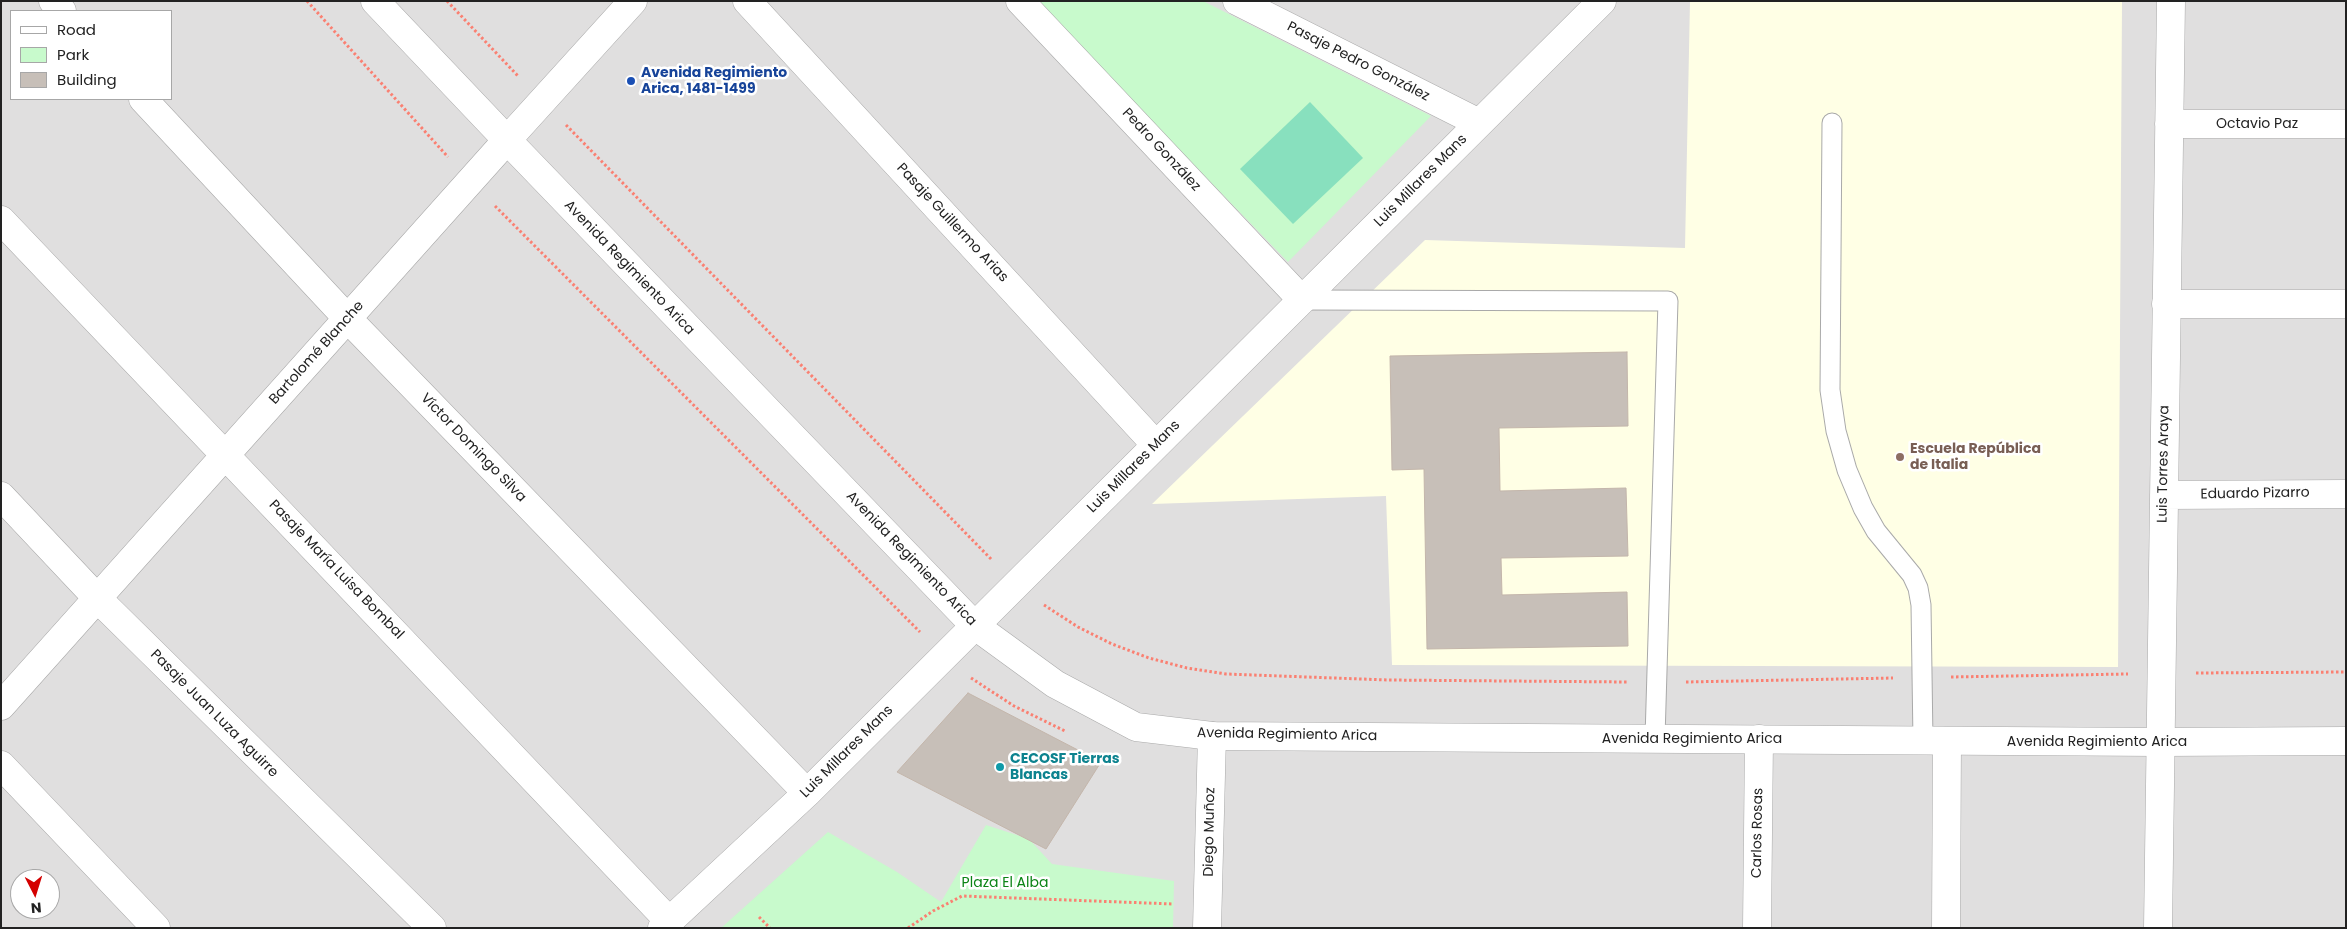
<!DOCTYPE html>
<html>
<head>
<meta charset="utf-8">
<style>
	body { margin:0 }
	#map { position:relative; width:2347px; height:929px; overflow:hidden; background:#f2efe9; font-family:Poppins,sans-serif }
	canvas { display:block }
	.frame { position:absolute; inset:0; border:2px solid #222; pointer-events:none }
	.legend { position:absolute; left:10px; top:10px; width:162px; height:90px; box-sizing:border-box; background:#fff; border:1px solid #a7a7a7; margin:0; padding:6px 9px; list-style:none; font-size:15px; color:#222 }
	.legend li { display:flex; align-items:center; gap:10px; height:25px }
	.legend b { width:25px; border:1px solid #a7a7a7 }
	.north { position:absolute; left:10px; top:869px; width:50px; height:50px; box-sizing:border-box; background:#fff; border:1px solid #a7a7a7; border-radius:50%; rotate:175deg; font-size:14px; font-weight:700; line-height:20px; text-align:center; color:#222 }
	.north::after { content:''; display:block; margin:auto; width:18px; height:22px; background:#d40000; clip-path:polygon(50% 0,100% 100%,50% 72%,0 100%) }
</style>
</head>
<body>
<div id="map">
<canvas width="2347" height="929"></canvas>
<div class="frame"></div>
<ul class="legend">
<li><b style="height:6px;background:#fff"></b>Road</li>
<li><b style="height:14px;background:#c8facc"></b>Park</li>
<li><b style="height:14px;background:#c7bfb8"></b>Building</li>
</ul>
<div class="north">N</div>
</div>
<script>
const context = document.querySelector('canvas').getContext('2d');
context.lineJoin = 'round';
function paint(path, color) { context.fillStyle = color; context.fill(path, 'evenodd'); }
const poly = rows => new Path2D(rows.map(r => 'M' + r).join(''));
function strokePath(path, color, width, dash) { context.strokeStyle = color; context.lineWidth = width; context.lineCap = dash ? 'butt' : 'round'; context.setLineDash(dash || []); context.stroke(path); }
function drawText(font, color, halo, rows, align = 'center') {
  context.font = font + ' Poppins,sans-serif'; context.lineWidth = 5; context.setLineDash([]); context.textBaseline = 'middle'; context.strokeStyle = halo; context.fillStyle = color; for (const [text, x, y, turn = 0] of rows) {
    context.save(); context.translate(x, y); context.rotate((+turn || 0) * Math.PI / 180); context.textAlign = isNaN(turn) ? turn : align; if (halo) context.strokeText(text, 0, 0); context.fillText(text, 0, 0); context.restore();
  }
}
const residential = poly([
	[1,1,2346,1,2346,928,1,928],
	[11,11,171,11,171,99,11,99],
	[20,879,50,879,50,909,20,909]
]);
const education = poly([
	[1690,1,2122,1,2118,667,1392,665,1386,496,1152,504,1425,240,1685,248]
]);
const park = poly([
	[1035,1,1203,1,1431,116,1288,262],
	[986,825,1029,839,1052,864,1174,881,1173,928,721,928,828,832,897,872,941,902]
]);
const pitch = poly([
	[1310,102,1363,158,1293,224,1240,169]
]);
const building = poly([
	[1627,352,1628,426,1499,428,1500,491,1626,488,1628,556,1501,558,1502,595,1627,592,1628,646,1427,649,1424,469,1392,470,1390,356,1627,352],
	[968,693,1101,762,1046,849,897,772,968,693]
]);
const path = poly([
	[307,1,448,157],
	[447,1,518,76],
	[566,125,992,560],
	[495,206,920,632],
	[1044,605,1078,627,1112,644,1149,658,1187,668,1226,674,1388,680,1628,682],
	[2196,673,2346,672],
	[1951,677,2128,674],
	[971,678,1014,706,1065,731],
	[1686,682,1893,678],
	[759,917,770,928],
	[908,928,933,911,962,896,1173,904]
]);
const service = poly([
	[1832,123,1830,390,1836,431,1847,470,1863,508,1876,531,1912,575,1918,588,1921,605,1923,741],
	[1302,300,1668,301,1655,738]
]);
const minor = poly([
	[53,1,62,11],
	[747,1,1156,445],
	[1020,1,1302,300],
	[1237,1,1479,123],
	[143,99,348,319,807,793],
	[2169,124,2346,124],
	[1,220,669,921],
	[2166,304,2346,304],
	[2164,495,2346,494],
	[1,496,98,599,432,928],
	[1,706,507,140,375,1],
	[1,765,156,928],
	[662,928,807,793,1602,1],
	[1207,928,1212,736],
	[1757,928,1759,739],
	[1946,928,1947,741],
	[2158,928,2171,1]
]);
const tertiary = poly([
	[633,1,507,140,974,625,1055,684,1136,727,1212,736,2160,742,2346,741]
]);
const markers = [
	[631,81,5,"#1a4fb4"],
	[1900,457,5,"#8d6e63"],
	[1000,767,5,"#0f9aa8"]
];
const streetNames = [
	["Pasaje Pedro González",1358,62,27],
	["Octavio Paz",2257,124],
	["Pedro González",1161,150,47],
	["Luis Millares Mans",1421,181,-45],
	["Pasaje Guillermo Arias",952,223,47],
	["Avenida Regimiento Arica",629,268,46],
	["Bartolomé Blanche",317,353,-48],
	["Víctor Domingo Silva",473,448,46],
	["Luis Torres Araya",2164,464,-89],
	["Luis Millares Mans",1134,467,-45],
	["Eduardo Pizarro",2255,494,-1],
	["Avenida Regimiento Arica",911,559,46],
	["Pasaje María Luisa Bombal",336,570,46],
	["Pasaje Juan Luza Aguirre",214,714,45],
	["Avenida Regimiento Arica",1287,735,1],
	["Avenida Regimiento Arica",1692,739],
	["Avenida Regimiento Arica",2097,742],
	["Luis Millares Mans",847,752,-45],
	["Diego Muñoz",1210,832,-89],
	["Carlos Rosas",1758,833,-89]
];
const transitNames = [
	["Avenida Regimiento",641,73],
	["Arica, 1481-1499",641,89]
];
const educationNames = [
	["Escuela República",1910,449],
	["de Italia",1910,465]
];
const cultureNames = [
	["CECOSF Tierras",1010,759],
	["Blancas",1010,775]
];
const parkNames = [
	["Plaza El Alba",1005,883]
];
paint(residential, '#e0dfdf');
paint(education, '#ffffe5');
paint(park, '#c8facc');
paint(pitch, '#88e0be');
paint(building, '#c7bfb8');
strokePath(building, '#c4b6ab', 1);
strokePath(service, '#a9a9a9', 21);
strokePath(minor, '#a9a9a9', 29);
strokePath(tertiary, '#a9a9a9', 29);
strokePath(path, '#fa8072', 3, [2.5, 2.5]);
strokePath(service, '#fff', 19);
strokePath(minor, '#fff', 28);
strokePath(tertiary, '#fff', 28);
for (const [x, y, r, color] of markers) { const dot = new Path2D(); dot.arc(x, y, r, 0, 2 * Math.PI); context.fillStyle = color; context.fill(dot); strokePath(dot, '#fff', 2); }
drawText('14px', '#222', '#fff', streetNames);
drawText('bold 14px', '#164399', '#fff', transitNames, 'left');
drawText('bold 14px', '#785e54', '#fff', educationNames, 'left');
drawText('bold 14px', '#0d838f', '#fff', cultureNames, 'left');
drawText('14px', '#0c8416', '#fff', parkNames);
</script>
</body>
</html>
